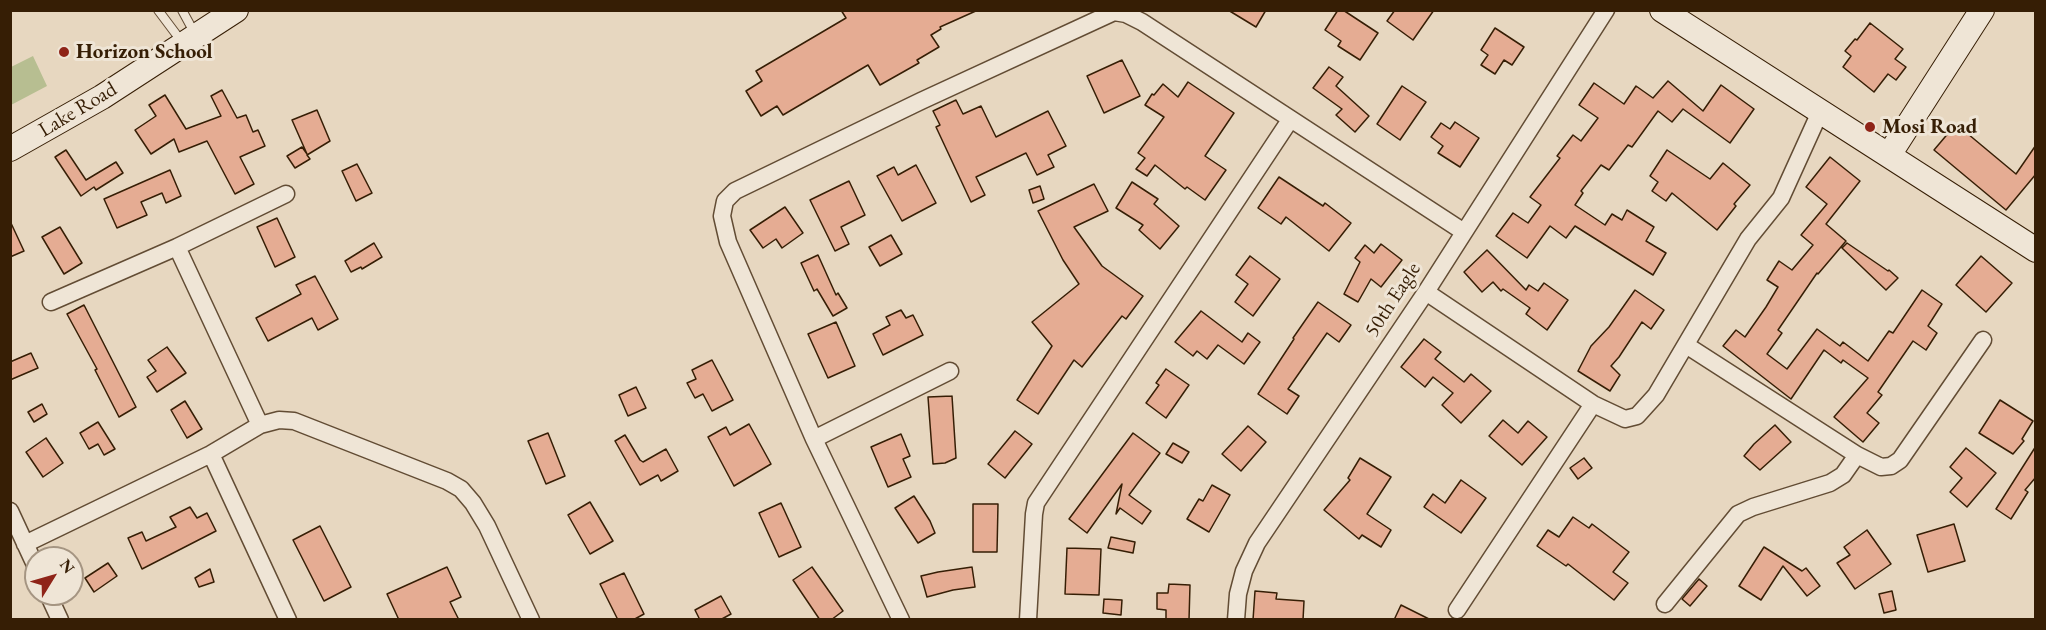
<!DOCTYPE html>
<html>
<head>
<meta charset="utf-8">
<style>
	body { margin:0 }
	#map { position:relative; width:2046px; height:630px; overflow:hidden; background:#e7d7c0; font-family:"EB Garamond",serif }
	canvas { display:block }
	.frame { position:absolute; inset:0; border:12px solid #361e05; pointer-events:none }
	.north { position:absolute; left:24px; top:546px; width:60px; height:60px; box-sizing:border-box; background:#efe5d6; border:2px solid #a59582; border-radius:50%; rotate:53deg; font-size:16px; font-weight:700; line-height:24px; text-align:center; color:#361e05 }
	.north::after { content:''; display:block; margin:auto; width:21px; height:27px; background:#8f2418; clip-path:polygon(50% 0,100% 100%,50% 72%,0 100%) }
</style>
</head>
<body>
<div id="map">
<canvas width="2046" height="630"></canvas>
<div class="frame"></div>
<div class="north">N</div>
</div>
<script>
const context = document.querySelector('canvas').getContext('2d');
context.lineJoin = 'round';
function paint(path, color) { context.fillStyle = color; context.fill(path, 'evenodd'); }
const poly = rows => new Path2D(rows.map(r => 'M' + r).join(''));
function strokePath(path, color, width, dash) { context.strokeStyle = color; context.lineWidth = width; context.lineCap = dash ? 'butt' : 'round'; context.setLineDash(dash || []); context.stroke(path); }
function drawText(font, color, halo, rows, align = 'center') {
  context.font = font + ' "EB Garamond",serif'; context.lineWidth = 6; context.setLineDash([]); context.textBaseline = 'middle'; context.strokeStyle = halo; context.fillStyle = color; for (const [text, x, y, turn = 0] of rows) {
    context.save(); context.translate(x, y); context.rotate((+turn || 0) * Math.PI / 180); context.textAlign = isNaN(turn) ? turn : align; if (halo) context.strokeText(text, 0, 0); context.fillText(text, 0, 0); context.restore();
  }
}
const green = poly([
	[33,56,47,86,11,105,11,67]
]);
const building = poly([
	[841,10,978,10,940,27,941,29,931,35,939,47,917,60,919,63,880,85,868,65,783,115,777,106,761,116,746,91,762,81,756,71,846,18,841,10],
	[1228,10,1266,10,1256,27,1228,10],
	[1338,10,1343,10,1378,33,1360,60,1338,46,1341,41,1325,30,1338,10],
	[1395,10,1434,10,1413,40,1387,21,1395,10],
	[1870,23,1903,49,1895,59,1906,67,1896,80,1888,74,1874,92,1843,67,1851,56,1845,51,1855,39,1857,40,1870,23],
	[1495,28,1524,47,1512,65,1504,60,1495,74,1481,65,1488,55,1481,50,1495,28],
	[1122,60,1140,96,1104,113,1087,76,1122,60],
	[1329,67,1343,77,1336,86,1369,116,1355,132,1336,115,1342,109,1313,88,1329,67],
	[1668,81,1703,111,1721,85,1754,109,1730,143,1683,109,1672,122,1658,111,1632,147,1628,145,1609,170,1601,165,1581,191,1583,193,1575,205,1605,225,1612,214,1622,220,1627,210,1654,227,1646,241,1666,253,1653,275,1575,226,1566,238,1550,226,1527,258,1496,236,1513,213,1528,223,1541,205,1530,197,1560,158,1557,156,1573,135,1581,141,1598,118,1579,105,1594,83,1624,104,1636,86,1653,98,1668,81],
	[1188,82,1234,113,1205,156,1226,170,1205,200,1187,187,1185,189,1155,165,1147,176,1136,169,1145,158,1138,153,1164,117,1145,105,1152,94,1154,95,1163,84,1178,97,1188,82],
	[1402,86,1426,102,1400,140,1377,124,1402,86],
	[222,90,237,118,246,115,253,132,258,130,265,146,240,157,254,184,235,194,207,141,179,152,174,139,151,154,135,130,156,116,149,105,165,95,186,129,221,116,211,96,222,90],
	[956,100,963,114,981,106,996,137,1048,111,1066,146,1048,155,1054,167,1037,175,1026,153,976,177,985,195,971,202,936,127,940,125,933,111,956,100],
	[317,110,330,141,307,155,310,159,295,168,287,156,302,147,307,154,292,120,317,110],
	[1455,122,1479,138,1460,167,1438,153,1443,146,1431,137,1441,123,1450,129,1455,122],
	[1956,124,2016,174,2036,145,2036,174,2006,210,1934,150,1956,124],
	[66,150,86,180,116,162,123,173,96,190,94,187,81,196,55,157,66,150],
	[1667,150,1710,179,1723,163,1750,185,1734,204,1736,206,1717,230,1672,193,1666,201,1652,191,1658,182,1650,176,1667,150],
	[1830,157,1860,181,1826,224,1846,241,1818,274,1817,273,1778,330,1782,333,1767,354,1787,369,1817,329,1840,346,1843,342,1868,361,1889,331,1893,333,1922,290,1942,304,1928,326,1937,333,1926,350,1913,341,1878,392,1882,395,1867,413,1879,423,1863,442,1834,417,1868,378,1843,360,1841,363,1824,350,1791,399,1723,346,1736,330,1745,337,1766,307,1778,287,1767,280,1779,261,1792,270,1813,245,1801,235,1827,204,1806,187,1830,157],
	[357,164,372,193,356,201,342,171,357,164],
	[916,165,936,203,902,221,877,176,894,167,898,175,916,165],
	[170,170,181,196,166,203,162,193,141,202,147,215,117,228,104,199,170,170],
	[1279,177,1323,206,1325,203,1351,223,1329,251,1286,217,1281,224,1258,208,1279,177],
	[849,181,865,215,841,227,849,244,835,251,810,200,849,181],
	[1132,182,1158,199,1154,204,1179,226,1160,249,1139,230,1143,225,1116,208,1132,182],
	[1094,184,1108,211,1074,227,1102,266,1143,296,1126,319,1122,316,1082,367,1074,360,1038,414,1017,400,1052,346,1032,322,1079,284,1063,260,1038,211,1094,184],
	[1040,186,1044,199,1033,203,1029,190,1040,186],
	[785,207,803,233,782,248,776,239,763,248,750,230,785,207],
	[277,218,295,257,275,267,257,227,277,218],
	[10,221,24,251,10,257,10,221],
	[60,227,82,263,64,274,42,237,60,227],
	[891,235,902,254,880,266,869,247,891,235],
	[374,243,382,257,362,269,361,267,351,272,345,261,374,243],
	[1847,243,1888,271,1889,270,1898,278,1886,290,1842,248,1847,243],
	[1381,244,1402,260,1381,287,1371,279,1358,302,1344,294,1360,262,1355,258,1365,245,1374,253,1381,244],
	[1487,250,1526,290,1529,285,1538,291,1544,283,1568,300,1547,330,1526,314,1530,308,1503,289,1501,291,1493,282,1482,292,1464,272,1487,250],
	[818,255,836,295,838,293,847,308,833,316,817,289,814,291,801,263,818,255],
	[1250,256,1280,279,1253,316,1235,302,1248,284,1236,275,1250,256],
	[1981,256,2012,283,1986,312,1956,285,1981,256],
	[315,276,338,319,318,330,312,318,268,341,256,318,301,294,296,285,315,276],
	[1635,290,1664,310,1651,329,1642,322,1619,357,1611,366,1620,375,1610,391,1578,371,1591,346,1609,327,1635,290],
	[1318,302,1351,325,1339,342,1327,333,1288,389,1299,396,1287,414,1258,394,1294,339,1293,338,1318,302],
	[84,305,136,407,119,417,95,370,97,369,67,314,84,305],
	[901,310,906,318,913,315,923,335,883,355,873,334,890,325,886,317,901,310],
	[1201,311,1242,342,1248,333,1260,342,1244,364,1218,345,1207,359,1197,351,1193,356,1175,342,1201,311],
	[836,322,855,366,828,378,808,334,836,322],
	[1424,339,1441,352,1435,359,1464,382,1471,374,1491,391,1461,423,1442,405,1453,393,1433,377,1425,387,1401,367,1424,339],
	[167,347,186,373,157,392,147,377,156,371,148,360,167,347],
	[31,353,38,368,10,380,10,362,31,353],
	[712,360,733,400,712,411,703,394,695,398,687,383,696,379,692,370,712,360],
	[1166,369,1189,385,1166,418,1146,403,1159,385,1156,383,1166,369],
	[636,387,646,408,628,416,619,395,636,387],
	[952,396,956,458,945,463,933,464,928,397,952,396],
	[2000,400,2033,421,2022,439,2024,441,2013,454,1979,433,2000,400],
	[185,401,202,429,187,438,171,410,185,401],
	[42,404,47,414,34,422,28,412,42,404],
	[1503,420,1518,433,1528,421,1547,437,1522,465,1489,436,1503,420],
	[98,422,115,449,104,455,98,444,89,449,80,433,98,422],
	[749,424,771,464,734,486,708,437,726,427,730,435,749,424],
	[1775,425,1791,442,1760,470,1744,456,1754,444,1775,425],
	[1248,426,1266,442,1241,471,1222,454,1248,426],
	[1015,431,1032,444,1005,478,988,464,1015,431],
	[548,433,565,476,546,484,528,441,548,433],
	[1133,433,1160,453,1129,495,1151,511,1142,524,1120,508,1116,514,1122,484,1087,533,1069,519,1133,433],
	[901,434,910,456,903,459,911,477,888,487,871,447,901,434],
	[625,435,640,460,643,462,666,449,678,471,661,481,658,475,640,485,615,441,625,435],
	[46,438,63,463,43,477,26,452,46,438],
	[1173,443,1189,452,1182,463,1166,454,1173,443],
	[2036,446,2036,477,2025,490,2028,492,2011,519,1996,509,2036,446],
	[1966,448,1996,473,1967,507,1950,492,1962,478,1950,467,1966,448],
	[1360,458,1391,477,1367,514,1391,530,1381,547,1362,535,1359,539,1324,510,1350,480,1348,478,1360,458],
	[1584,458,1592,468,1578,479,1570,468,1584,458],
	[1461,480,1486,498,1461,533,1424,507,1433,494,1445,503,1461,480],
	[1212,485,1230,495,1209,532,1187,519,1199,499,1203,501,1212,485],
	[914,496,930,521,935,533,918,543,895,508,914,496],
	[590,502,613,541,590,554,568,515,590,502],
	[781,503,801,547,779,557,759,513,781,503],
	[973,504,998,504,997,552,973,552,973,504],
	[190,507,197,518,207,513,216,531,142,569,128,538,142,532,146,541,176,527,170,517,190,507],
	[1573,517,1589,528,1592,524,1629,552,1613,572,1628,583,1614,600,1568,564,1566,566,1537,546,1548,530,1559,537,1573,517],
	[1954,524,1965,561,1928,572,1917,535,1954,524],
	[320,526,351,587,324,601,293,540,320,526],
	[1867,530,1891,564,1855,589,1837,563,1850,555,1844,547,1867,530],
	[1111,537,1135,542,1133,553,1108,548,1111,537],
	[1764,547,1802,571,1806,568,1820,586,1807,596,1783,566,1761,600,1739,586,1764,547],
	[1067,548,1101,549,1099,595,1065,594,1067,548],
	[108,563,117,576,94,592,85,578,108,563],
	[447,567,461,597,450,602,459,620,399,620,387,594,447,567],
	[812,567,843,611,831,620,820,620,793,580,812,567],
	[972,567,975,587,953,590,927,597,921,576,938,572,972,567],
	[210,569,214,582,199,587,195,578,210,569],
	[624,573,644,614,633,620,618,620,600,584,624,573],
	[1699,579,1707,586,1690,606,1682,599,1699,579],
	[1169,584,1190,585,1189,620,1166,620,1166,610,1157,609,1157,593,1168,593,1169,584],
	[1255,591,1277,593,1276,599,1304,601,1303,620,1253,620,1255,591],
	[1892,591,1896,610,1884,613,1879,594,1892,591],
	[721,596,731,614,720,620,700,620,695,610,721,596],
	[1104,599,1122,600,1121,615,1103,613,1104,599],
	[1401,605,1431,620,1394,620,1401,605]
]);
const lane = poly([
	[158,10,182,42],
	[182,10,195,34]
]);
const street = poly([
	[177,247,260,425],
	[1426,292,1593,404,1625,419,1637,416,1656,395,1748,239,1781,198,1820,112],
	[51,302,177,247,286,194],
	[1686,345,1857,455,1881,467,1891,466,1900,460,1983,340],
	[814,439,950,371],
	[211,454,288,620],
	[10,511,36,567],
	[25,544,211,454,260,425,279,420,294,421,447,481,461,489,473,503,487,526,531,620],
	[48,594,60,620],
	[1665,604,1738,514,1753,507,1830,483,1843,475,1857,455],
	[1457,610,1593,404],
	[901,620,814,439,728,242,722,216,725,201,735,191,921,101,1114,12,1126,14,1142,22,1464,232],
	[1028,620,1034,514,1036,503,1290,120],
	[1236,620,1238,594,1244,571,1257,543,1426,292,1606,10]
]);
const secondary = poly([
	[1662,10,2036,250],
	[10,149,102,97,236,10],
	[1889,155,1982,10]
]);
const markers = [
	[64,52,6,"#8f2418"],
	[1870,127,6,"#8f2418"]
];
const poiNames = [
	["Horizon School",76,52],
	["Mosi Road",1882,127]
];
const streetNames = [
	["Lake Road",78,110,-31],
	["50th Eagle",1393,300,-57]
];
paint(green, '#b7be91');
paint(building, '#e5ac93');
strokePath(building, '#361e05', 1.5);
strokePath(lane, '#624c34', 10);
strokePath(street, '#624c34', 19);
strokePath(secondary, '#361e05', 26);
strokePath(lane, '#efe5d6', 8);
strokePath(street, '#efe5d6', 16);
strokePath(secondary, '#efe5d6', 24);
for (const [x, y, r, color] of markers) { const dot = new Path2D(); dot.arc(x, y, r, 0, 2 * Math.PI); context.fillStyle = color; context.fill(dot); strokePath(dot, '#efe5d6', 2); }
drawText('bold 21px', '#361e05', '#efe5d6', poiNames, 'left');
drawText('21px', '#361e05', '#efe5d6', streetNames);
</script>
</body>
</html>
